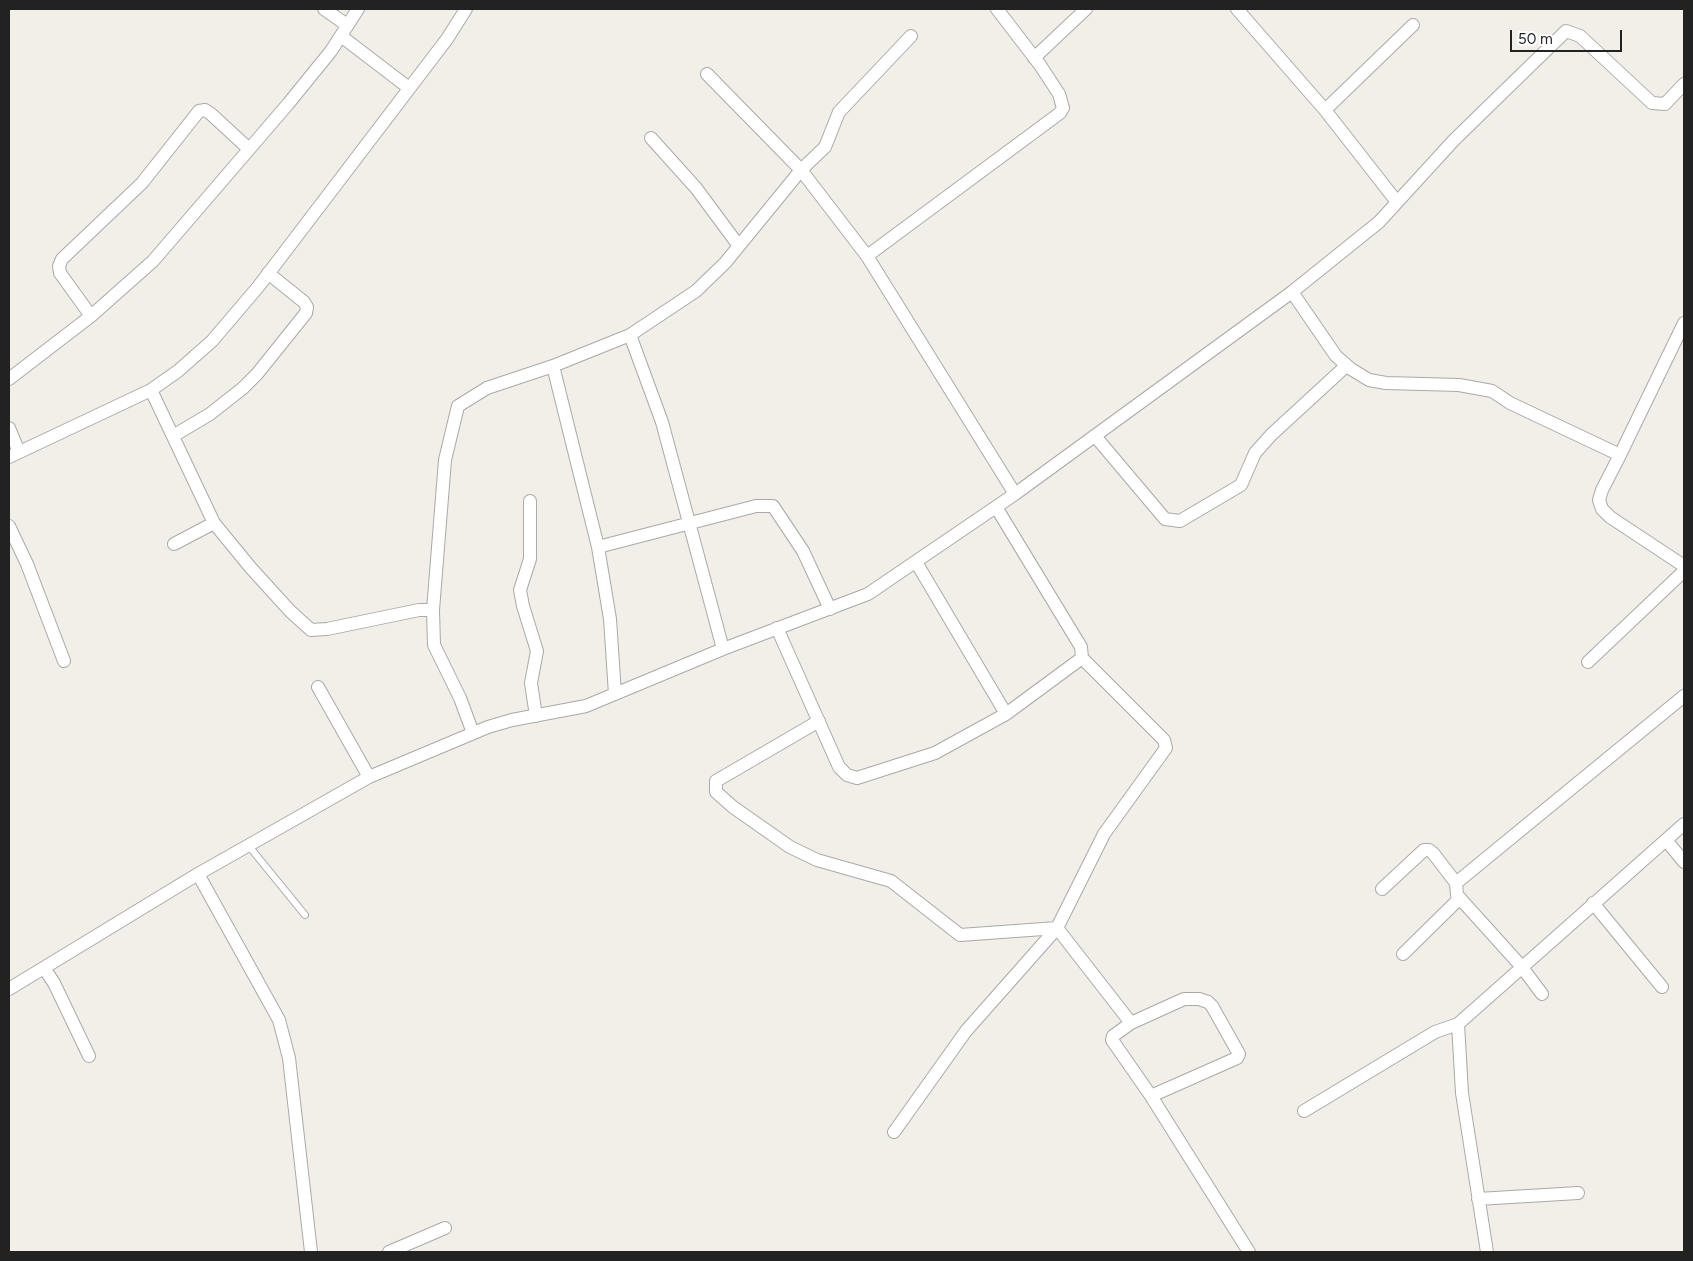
<!DOCTYPE html>
<html>
<head>
<meta charset="utf-8">
<style>
	body { margin:0 }
	#map { position:relative; width:1693px; height:1261px; overflow:hidden; background:#f2efe9; font-family:Figtree,sans-serif }
	canvas { display:block }
	.frame { position:absolute; inset:0; border:10px solid #222; pointer-events:none }
	.scale { position:absolute; left:1510px; top:30px; width:112px; height:22px; box-sizing:border-box; border:2px solid #222; border-top:0; padding-left:6px; font-size:15px; line-height:18px; white-space:nowrap; color:#222; -webkit-text-stroke:4px #fff; paint-order:stroke }
</style>
</head>
<body>
<div id="map">
<canvas width="1693" height="1261"></canvas>
<div class="frame"></div>
<div class="scale">50 m</div>
</div>
<script>
const context = document.querySelector('canvas').getContext('2d');
context.lineJoin = 'round';
const poly = rows => new Path2D(rows.map(r => 'M' + r).join(''));
function strokePath(path, color, width, dash) { context.strokeStyle = color; context.lineWidth = width; context.lineCap = dash ? 'butt' : 'round'; context.setLineDash(dash || []); context.stroke(path); }
const lane = poly([
	[248,845,305,915]
]);
const street = poly([
	[324,9,347,25],
	[997,9,1040,65,1059,94,1063,108,1060,113,867,256,1015,494],
	[1237,9,1325,110,1397,202],
	[341,36,409,88],
	[1034,58,1086,9],
	[1325,110,1413,25],
	[651,138,696,188,739,246],
	[867,256,801,170,825,147,839,112,911,36],
	[1292,292,1336,356,1351,369,1369,380,1386,383,1459,385,1492,391,1510,403,1620,455,1602,490,1599,500,1602,509,1610,517,1684,566],
	[91,316,60,273,59,266,62,259,142,183,199,111,205,110,211,114,249,149],
	[630,335,696,291,725,263,801,170,707,74],
	[553,366,598,547,610,619,615,694],
	[9,379,91,316,153,261,288,104,331,51,358,9],
	[151,390,214,523,250,567,290,611,311,630,327,629,419,610,433,610],
	[9,428,19,452],
	[173,436,210,414,243,388,257,374,306,313,307,307,304,302,268,273],
	[1095,436,1165,519,1180,521,1241,485,1255,453,1271,435,1346,366],
	[1620,455,1684,323],
	[9,457,151,390,178,371,212,341,258,287,447,39,466,9],
	[530,501,530,559,520,590,523,606,537,651,531,683,536,716],
	[996,507,1081,647,1082,658,1164,740,1166,748,1104,834,1057,928,1131,1023,1184,999,1199,999,1208,1002,1212,1006,1239,1054,1237,1058,1151,1096,1112,1040,1113,1036,1131,1023],
	[9,526,27,564,64,661],
	[174,544,214,523],
	[598,547,756,506,773,506,803,551,830,609],
	[916,562,1006,714],
	[777,628,839,767,847,775,857,778,935,753,1006,714,1082,658],
	[1588,662,1684,571],
	[318,687,369,777],
	[819,721,716,781,716,792,733,807,790,847,817,860,891,881,960,935,1057,928],
	[473,733,460,698,434,645,433,610,445,460,458,406,487,388,553,366,630,335,662,422,723,649],
	[1666,840,1684,862],
	[198,874,279,1020,289,1058,311,1252],
	[1382,889,1424,850,1429,850,1433,853,1456,883],
	[1593,903,1662,987],
	[1403,954,1460,898],
	[44,968,54,983,89,1056],
	[9,989,198,874,369,777,488,727,512,720,586,706,723,649,868,594,1015,494,1292,292,1379,222,1454,140,1566,31,1580,36,1652,103,1665,104,1684,84],
	[1542,994,1521,966,1457,895,1456,883,1684,696],
	[1151,1096,1249,1252],
	[1304,1111,1435,1032,1458,1024],
	[894,1132,966,1031,1057,928],
	[1478,1199,1578,1193],
	[389,1252,445,1228],
	[1487,1252,1462,1093,1458,1024,1684,824]
]);
strokePath(lane, '#a9a9a9', 8);
strokePath(street, '#a9a9a9', 14);
strokePath(lane, '#fff', 6);
strokePath(street, '#fff', 12);
</script>
</body>
</html>
